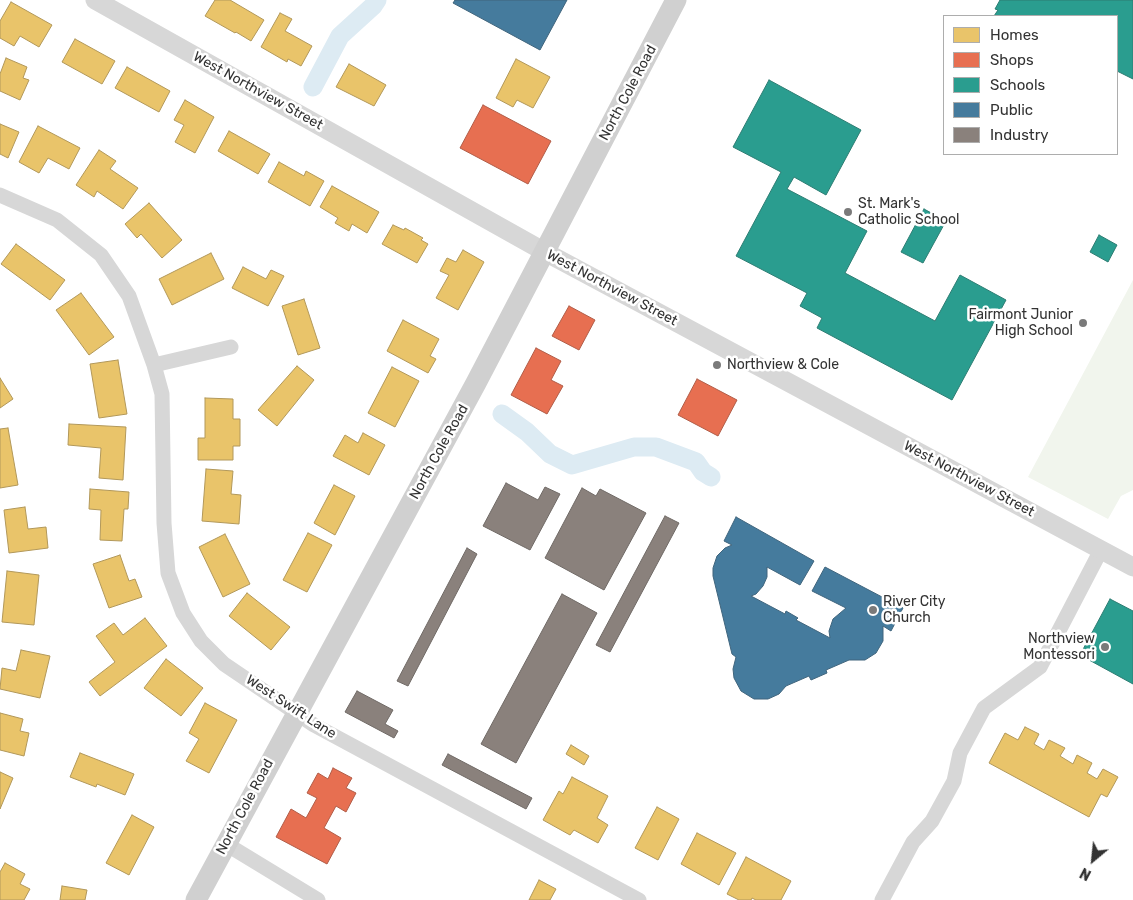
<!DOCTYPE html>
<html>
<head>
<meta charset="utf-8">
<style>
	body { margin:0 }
	#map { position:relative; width:1133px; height:900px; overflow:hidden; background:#fff; font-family:Rubik,sans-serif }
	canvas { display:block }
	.legend { position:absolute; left:943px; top:15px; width:175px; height:140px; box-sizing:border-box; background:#fff; border:1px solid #adadad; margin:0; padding:6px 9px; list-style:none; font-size:15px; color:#333 }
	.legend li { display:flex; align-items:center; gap:10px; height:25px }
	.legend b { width:25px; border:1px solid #adadad }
	.north { position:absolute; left:1068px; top:835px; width:50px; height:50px; -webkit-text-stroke:4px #fff; paint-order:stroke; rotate:208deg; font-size:14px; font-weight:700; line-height:20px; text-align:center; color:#333 }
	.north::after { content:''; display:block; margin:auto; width:18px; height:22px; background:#333; clip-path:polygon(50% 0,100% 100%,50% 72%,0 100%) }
</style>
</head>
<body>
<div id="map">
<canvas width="1133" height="900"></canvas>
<ul class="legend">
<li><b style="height:14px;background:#e9c46a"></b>Homes</li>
<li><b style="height:14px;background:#e76f51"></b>Shops</li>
<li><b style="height:14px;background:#2a9d8f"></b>Schools</li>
<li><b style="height:14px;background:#457b9d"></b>Public</li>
<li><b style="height:14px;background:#8a817c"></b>Industry</li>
</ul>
<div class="north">N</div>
</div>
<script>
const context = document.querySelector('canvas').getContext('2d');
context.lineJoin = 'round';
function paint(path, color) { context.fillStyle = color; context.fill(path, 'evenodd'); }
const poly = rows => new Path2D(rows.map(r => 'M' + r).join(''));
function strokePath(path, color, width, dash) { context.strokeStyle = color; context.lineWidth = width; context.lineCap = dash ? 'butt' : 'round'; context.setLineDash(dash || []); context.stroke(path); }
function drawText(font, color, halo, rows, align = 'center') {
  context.font = font + ' Rubik,sans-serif'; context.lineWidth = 5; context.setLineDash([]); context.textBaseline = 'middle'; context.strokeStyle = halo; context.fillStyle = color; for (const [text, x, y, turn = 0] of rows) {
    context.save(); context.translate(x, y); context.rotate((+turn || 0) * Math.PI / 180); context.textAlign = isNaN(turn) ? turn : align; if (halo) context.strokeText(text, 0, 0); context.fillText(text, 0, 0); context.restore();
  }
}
const green = poly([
	[1133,280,1133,490,1121,496,1108,519,1028,477]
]);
const homes = poly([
	[215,0,230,0,264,20,251,41,236,32,235,33,205,16,215,0],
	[11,2,52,25,39,47,20,36,14,46,0,38,0,21,11,2],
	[280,13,292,19,285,31,312,46,301,66,288,59,287,62,261,47,280,13],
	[75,39,115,61,102,84,62,62,75,39],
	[6,58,27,67,23,78,29,80,20,100,0,91,0,74,6,58],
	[516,59,550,77,533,108,517,100,513,107,496,98,516,59],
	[349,64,386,85,374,106,336,87,349,64],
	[127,67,170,91,159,112,115,88,127,67],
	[185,100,214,117,195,153,175,142,184,125,174,120,185,100],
	[0,124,19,132,8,158,0,154,0,124],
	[38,126,80,148,69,169,48,158,39,173,19,162,38,126],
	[229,131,270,154,258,174,218,151,229,131],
	[99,150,116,161,110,169,138,188,123,209,97,191,94,197,76,185,99,150],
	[279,162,304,176,306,171,324,181,310,206,268,182,279,162],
	[332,186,379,212,367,233,352,224,349,231,335,223,338,218,320,207,332,186],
	[149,203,182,240,162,258,141,234,137,238,125,224,149,203],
	[393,225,404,230,405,228,423,238,421,240,428,244,417,263,382,244,393,225],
	[16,244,65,280,50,300,1,264,16,244],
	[463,250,484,262,458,310,436,298,449,275,440,271,447,258,456,262,463,250],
	[211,253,224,279,172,305,159,279,211,253],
	[243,267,266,279,271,270,284,276,268,306,232,288,243,267],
	[81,293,114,337,89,355,56,310,81,293],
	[304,299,320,348,298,355,282,306,304,299],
	[403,320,439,339,430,356,436,359,428,373,387,351,403,320],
	[118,360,127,414,99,418,90,364,118,360],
	[297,366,314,380,277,426,258,410,297,366],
	[392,367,419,381,395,427,368,413,392,367],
	[0,378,13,399,0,408,0,378],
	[205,398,233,399,233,419,240,419,240,446,233,446,233,460,198,460,198,438,205,438,205,398],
	[69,424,126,427,123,480,99,478,101,448,68,445,69,424],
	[8,428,18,485,0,488,0,429,8,428],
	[363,433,385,445,369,475,333,456,345,435,358,443,363,433],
	[206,469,233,471,231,494,241,495,239,524,202,521,206,469],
	[334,485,355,496,335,535,314,523,334,485],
	[90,489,129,492,128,509,124,509,122,541,100,540,101,510,89,509,90,489],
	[25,507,28,529,46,527,48,548,9,553,4,510,25,507],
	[308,533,332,545,307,592,283,580,308,533],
	[225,534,250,584,223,597,199,547,225,534],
	[120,555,129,581,135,579,142,597,109,608,93,564,120,555],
	[7,571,39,575,34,625,2,622,7,571],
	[247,593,290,627,271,650,229,616,247,593],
	[145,618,167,646,100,696,89,682,115,662,96,636,114,623,123,635,145,618],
	[21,650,50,656,40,698,0,689,2,668,16,671,21,650],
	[166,659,203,688,181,716,144,688,166,659],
	[205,703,237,720,209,773,186,761,199,739,189,733,205,703],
	[0,713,23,719,20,731,29,733,24,756,0,750,0,713],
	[1025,727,1039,734,1034,744,1044,750,1049,740,1065,748,1060,756,1073,764,1077,755,1092,763,1087,773,1097,779,1103,769,1118,777,1107,797,1101,794,1089,817,989,763,1005,733,1018,740,1025,727],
	[571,745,589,756,584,765,566,754,571,745],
	[80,753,134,774,125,795,97,784,96,787,70,777,80,753],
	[0,772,13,778,0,809,0,772],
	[572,777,608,796,597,818,608,825,598,843,574,830,570,835,543,820,559,791,563,794,572,777],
	[657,807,679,819,658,860,635,848,657,807],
	[132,815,154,827,129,875,106,863,132,815],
	[697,833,736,853,719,885,681,864,697,833],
	[746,857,791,881,781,900,756,900,752,898,751,900,739,900,727,894,746,857],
	[5,863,25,874,20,884,30,889,24,900,0,900,0,872,5,863],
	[539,880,556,889,550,900,529,900,539,880],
	[62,886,87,890,85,900,60,900,62,886]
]);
const shops = poly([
	[483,105,551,141,528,184,460,148,483,105],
	[569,306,595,320,579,350,552,336,569,306],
	[536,348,561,361,551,380,563,386,547,414,511,395,536,348],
	[697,379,737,400,718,436,678,415,697,379],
	[333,768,352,778,346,788,356,793,346,812,336,806,324,828,341,838,327,864,276,837,291,809,306,818,317,798,307,793,318,773,328,779,333,768]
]);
const schools = poly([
	[1000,0,1133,0,1133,79,1117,71,1117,16,994,16,998,10,995,9,1000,0],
	[769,80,861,130,826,195,794,177,787,189,867,231,845,273,935,321,960,275,1006,300,952,400,817,328,822,318,800,306,807,293,736,256,781,172,733,147,769,80],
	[924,209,946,221,923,263,901,252,924,209],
	[1099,235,1117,245,1108,262,1090,252,1099,235],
	[1110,599,1133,611,1133,684,1080,655,1110,599]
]);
const public = poly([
	[455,0,567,0,540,50,453,3,455,0],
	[736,517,814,561,800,585,767,567,767,577,763,586,756,594,751,596,785,614,786,611,798,618,796,620,830,638,829,631,833,619,846,608,812,591,825,567,903,608,891,631,883,626,883,641,876,653,865,660,849,660,826,670,827,673,811,680,809,676,786,686,779,694,768,699,754,699,741,691,734,678,733,669,736,657,732,654,713,576,713,568,717,556,725,548,732,545,724,541,736,517]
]);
const industry = poly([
	[506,483,538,500,545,487,560,494,530,550,483,526,506,483],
	[582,488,596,496,600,489,646,513,604,590,545,558,582,488],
	[665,516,679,523,610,652,596,645,665,516],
	[467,548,477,554,408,686,397,681,467,548],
	[562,594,597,613,516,763,481,744,562,594],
	[357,691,393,710,385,724,398,731,394,738,345,712,357,691],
	[448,754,532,798,526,809,442,765,448,754]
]);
const canal = poly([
	[313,87,340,36,373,6,377,0],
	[502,414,527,432,550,454,572,465,634,447,656,447,696,462,703,472,711,477]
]);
const minor = poly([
	[0,195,57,220,101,255,129,296,154,365,162,394,164,523,168,573,183,613,201,641,224,664,314,725,639,900],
	[154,365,231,347],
	[226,844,318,900],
	[882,900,913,842,932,821,954,781,960,753,984,708,1040,667,1101,550]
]);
const tertiary = poly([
	[95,0,545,252,1133,567]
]);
const secondary = poly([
	[196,900,476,383,676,0]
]);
const markers = [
	[848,212,5,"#7a7a7a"],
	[1083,323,5,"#7a7a7a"],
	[717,365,5,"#7a7a7a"],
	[873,610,5,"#7a7a7a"],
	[1105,647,5,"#7a7a7a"]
];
const streetNames = [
	["West Northview Street",258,91,29],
	["North Cole Road",628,93,-62],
	["West Northview Street",612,288,28],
	["North Cole Road",439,452,-61],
	["West Northview Street",969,479,28],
	["West Swift Lane",291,707,33],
	["North Cole Road",245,807,-62]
];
const poiNames = [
	["St. Mark's",858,204],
	["Catholic School",858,220],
	["Fairmont Junior",1073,315,"right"],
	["High School",1073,331,"right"],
	["Northview & Cole",727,365],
	["River City",883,602],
	["Church",883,618],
	["Northview",1095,639,"right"],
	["Montessori",1095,655,"right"]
];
paint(green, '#f1f5ed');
paint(homes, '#e9c46a');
strokePath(homes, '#b2985a', 1);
paint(shops, '#e76f51');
strokePath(shops, '#b15d48', 1);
paint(schools, '#2a9d8f');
strokePath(schools, '#2d7d73', 1);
paint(public, '#457b9d');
strokePath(public, '#40657d', 1);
paint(industry, '#8a817c');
strokePath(industry, '#706a66', 1);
strokePath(canal, '#ddebf3', 19);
strokePath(minor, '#d7d7d7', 15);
strokePath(tertiary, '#d7d7d7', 19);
strokePath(secondary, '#d0d0d0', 21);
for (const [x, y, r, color] of markers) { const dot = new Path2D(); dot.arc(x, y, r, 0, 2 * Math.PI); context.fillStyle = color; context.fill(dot); strokePath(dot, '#fff', 2); }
drawText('14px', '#333', '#fff', streetNames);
drawText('14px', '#333', '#fff', poiNames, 'left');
</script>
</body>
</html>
